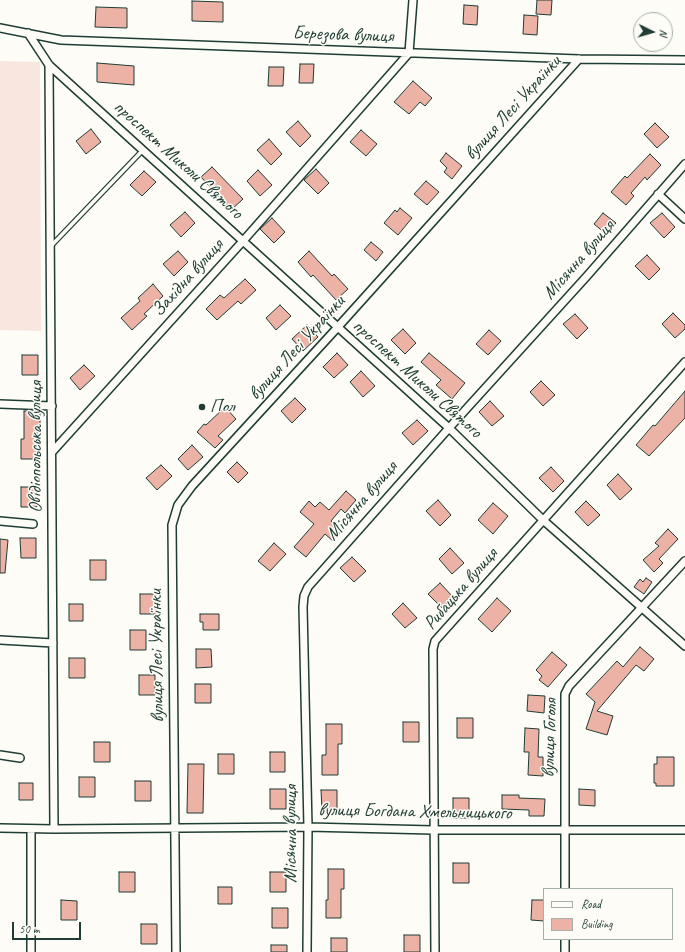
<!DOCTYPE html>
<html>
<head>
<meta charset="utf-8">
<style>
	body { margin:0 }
	#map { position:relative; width:685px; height:952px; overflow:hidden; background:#fdfcf7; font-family:Caveat,sans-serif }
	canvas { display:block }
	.legend { position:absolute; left:543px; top:888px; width:130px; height:52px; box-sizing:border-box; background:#fdfcf7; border:1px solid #a4b0a9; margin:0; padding:5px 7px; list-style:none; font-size:12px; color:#1f3d34 }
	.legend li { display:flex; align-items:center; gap:8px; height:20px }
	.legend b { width:20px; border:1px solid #a4b0a9 }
	.north { position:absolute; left:633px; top:12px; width:40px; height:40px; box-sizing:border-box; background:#fdfcf7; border:1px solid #a4b0a9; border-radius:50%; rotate:95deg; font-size:11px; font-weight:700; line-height:16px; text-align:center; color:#1f3d34 }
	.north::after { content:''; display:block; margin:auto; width:14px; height:18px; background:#1f3d34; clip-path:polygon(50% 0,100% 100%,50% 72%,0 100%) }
	.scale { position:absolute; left:12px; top:922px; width:69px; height:18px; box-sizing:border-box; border:2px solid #1f3d34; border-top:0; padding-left:5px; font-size:12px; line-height:14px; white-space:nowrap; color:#1f3d34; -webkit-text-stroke:3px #fdfcf7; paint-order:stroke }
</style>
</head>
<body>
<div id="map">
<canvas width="685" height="952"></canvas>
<ul class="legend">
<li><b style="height:5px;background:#fdfcf7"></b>Road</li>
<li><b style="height:11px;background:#ecb2a6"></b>Building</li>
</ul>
<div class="north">N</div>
<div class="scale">50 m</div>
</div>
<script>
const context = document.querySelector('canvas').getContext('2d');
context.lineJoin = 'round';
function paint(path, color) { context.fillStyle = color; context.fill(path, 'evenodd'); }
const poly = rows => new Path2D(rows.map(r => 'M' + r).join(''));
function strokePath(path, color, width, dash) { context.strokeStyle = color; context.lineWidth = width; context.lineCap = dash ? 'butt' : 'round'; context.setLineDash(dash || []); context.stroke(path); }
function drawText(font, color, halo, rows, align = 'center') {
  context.font = font + ' Caveat,sans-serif'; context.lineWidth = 3; context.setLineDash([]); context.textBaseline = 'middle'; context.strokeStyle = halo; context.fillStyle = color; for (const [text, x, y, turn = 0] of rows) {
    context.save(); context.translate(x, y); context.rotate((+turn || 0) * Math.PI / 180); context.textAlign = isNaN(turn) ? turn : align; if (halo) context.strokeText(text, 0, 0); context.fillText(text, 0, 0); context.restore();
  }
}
const built = poly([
	[0,61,40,62,41,331,0,330]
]);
const building = poly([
	[537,0,552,0,551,15,536,14,537,0],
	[192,1,223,2,223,22,192,21,192,1],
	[464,5,478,6,477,25,463,24,464,5],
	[96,7,127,8,127,28,95,27,96,7],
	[524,15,538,16,537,35,523,34,524,15],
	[97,63,134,66,134,85,97,82,97,63],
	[300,64,314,64,313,83,299,83,300,64],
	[269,67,284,67,283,86,268,86,269,67],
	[413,81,432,98,425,106,420,102,409,114,394,102,413,81],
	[298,121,311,136,300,147,286,132,298,121],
	[655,123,669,137,657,148,644,134,655,123],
	[91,129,101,142,86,154,76,141,91,129],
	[361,130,377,144,366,156,350,142,361,130],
	[269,139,282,154,271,165,257,150,269,139],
	[446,153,462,166,452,179,444,172,447,168,440,161,446,153],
	[650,154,661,165,647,180,645,177,631,193,634,196,626,205,611,192,625,176,627,178,650,154],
	[212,167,243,199,231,210,201,177,212,167],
	[316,169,329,183,318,194,304,180,316,169],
	[258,170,272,185,260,196,247,181,258,170],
	[144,171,156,182,142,196,130,185,144,171],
	[426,181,439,192,427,205,414,194,426,181],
	[400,208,412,218,398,235,384,223,395,210,397,212,400,208],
	[185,212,195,223,181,237,170,225,185,212],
	[603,213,616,223,606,234,594,224,603,213],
	[662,213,675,227,664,238,650,223,662,213],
	[272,218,285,232,274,243,260,229,272,218],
	[371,242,383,252,376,261,364,250,371,242],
	[178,251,188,262,174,276,163,264,178,251],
	[309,251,332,276,334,274,348,289,336,300,313,275,311,277,298,262,309,251],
	[647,255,660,269,649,280,635,266,647,255],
	[245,279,256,290,241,304,238,301,217,320,206,309,220,295,224,298,245,279],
	[153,284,163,296,144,314,147,316,132,330,121,318,140,301,138,298,153,284],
	[280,305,291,316,276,330,266,318,280,305],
	[673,313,685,325,685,329,675,338,662,324,673,313],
	[575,314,588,328,577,339,563,324,575,314],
	[307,325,318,337,303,351,292,339,307,325],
	[403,329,416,343,405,354,391,340,403,329],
	[489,330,501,341,488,355,476,344,489,330],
	[337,353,348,365,334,378,323,367,337,353],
	[429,353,465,383,452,399,436,385,441,380,421,362,429,353],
	[22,355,38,355,38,375,22,375,22,355],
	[84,365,95,376,80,390,70,378,84,365],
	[361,371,375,386,363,397,350,382,361,371],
	[541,381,555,395,543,406,530,392,541,381],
	[685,391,685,418,649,456,636,445,653,425,655,426,685,391],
	[295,398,306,409,292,423,281,411,295,398],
	[490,401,504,416,492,426,479,412,490,401],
	[225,407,236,419,218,436,223,440,215,448,197,432,204,424,206,425,225,407],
	[24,411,40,411,40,431,37,431,37,459,21,459,21,439,24,439,24,411],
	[417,420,428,431,413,445,402,433,417,420],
	[192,445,203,457,188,470,178,459,192,445],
	[237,462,248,473,238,483,227,472,237,462],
	[161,465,172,476,157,490,146,478,161,465],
	[551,467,564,481,553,492,539,478,551,467],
	[618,474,632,489,620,500,607,485,618,474],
	[21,487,37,487,37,507,21,507,21,487],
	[346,491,356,500,345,513,341,509,331,521,341,531,333,541,325,534,306,557,294,547,314,524,300,512,309,501,315,507,320,502,329,510,346,491],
	[438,500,451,515,440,526,426,511,438,500],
	[586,501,600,515,588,526,575,512,586,501],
	[493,503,508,516,493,534,478,520,493,503],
	[668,529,678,539,659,559,663,563,654,572,643,560,659,546,655,543,668,529],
	[20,538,36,538,36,558,21,558,20,538],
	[0,539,8,540,5,573,0,573,0,539],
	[274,543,286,554,270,571,258,561,274,543],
	[450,548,464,563,452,574,439,559,450,548],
	[352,557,366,571,354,582,340,568,352,557],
	[90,560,106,560,106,580,90,580,90,560],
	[646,578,652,582,644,594,634,587,640,579,643,582,646,578],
	[440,583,453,597,442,608,428,594,440,583],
	[140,594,156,594,156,614,140,614,140,594],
	[497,598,511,611,492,632,478,619,497,598],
	[403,603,417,618,405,628,392,614,403,603],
	[69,604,83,604,83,621,69,621,69,604],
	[200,614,219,614,219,630,203,630,203,622,200,622,200,614],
	[130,630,146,630,146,650,130,650,130,630],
	[640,647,654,659,644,671,636,665,597,711,613,716,607,735,586,729,595,702,586,694,617,661,623,667,640,647],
	[196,649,211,649,212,667,196,668,196,649],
	[552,652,567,665,548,687,539,680,542,676,536,670,552,652],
	[69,658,85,658,85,678,69,678,69,658],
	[139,675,155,675,155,695,139,695,139,675],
	[195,684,211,684,211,703,195,703,195,684],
	[528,695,545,696,544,713,527,711,528,695],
	[457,718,473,718,473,738,457,738,457,718],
	[403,722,419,722,419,742,403,742,403,722],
	[326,724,342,724,342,744,338,744,338,775,322,775,322,755,326,755,326,724],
	[525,728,539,729,538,757,543,757,543,776,528,775,529,752,524,752,525,728],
	[94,742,110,742,110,762,94,762,94,742],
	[270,752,285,752,285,772,270,772,270,752],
	[218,754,234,754,234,774,218,774,218,754],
	[657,757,674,757,674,786,656,786,656,783,654,783,654,764,657,764,657,757],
	[188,764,204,764,203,813,187,813,188,764],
	[79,777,95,777,95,797,79,797,79,777],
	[135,781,151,781,151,801,135,801,135,781],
	[19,783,33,783,33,800,19,800,19,783],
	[270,789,286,789,286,809,270,809,270,789],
	[579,789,595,790,595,806,579,805,579,789],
	[321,790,337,790,337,809,322,809,321,790],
	[502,795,519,795,519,798,545,799,544,816,529,816,529,810,502,809,502,795],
	[453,798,469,798,469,818,453,818,453,798],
	[453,863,469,863,469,883,453,883,453,863],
	[328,869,344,869,344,889,341,889,341,918,326,918,326,900,328,900,328,869],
	[119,872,135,872,135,892,119,892,119,872],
	[270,872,286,872,286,892,270,892,270,872],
	[218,887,232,887,232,904,218,904,218,887],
	[61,900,77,901,77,920,61,920,61,900],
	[532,900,544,900,544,921,531,920,532,900],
	[272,908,288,908,288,928,272,928,272,908],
	[141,924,157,924,157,944,141,944,141,924],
	[404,935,420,935,420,952,404,952,404,935],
	[331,938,347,938,347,952,331,952,331,938],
	[271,945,287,945,287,952,271,952,271,945]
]);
const lane = poly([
	[51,246,143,150]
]);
const street = poly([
	[0,28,61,40,579,59,685,60],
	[28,33,49,65,449,428,543,520,685,646],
	[49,65,54,829],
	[658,194,685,219],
	[0,404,52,406],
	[53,451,243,241,409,53,413,0],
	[0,521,33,524],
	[0,640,53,643],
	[0,755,20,758],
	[0,828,54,829,308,827,433,830,685,830],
	[31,829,31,952],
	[565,889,565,694,569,686,685,561],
	[176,952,172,525,178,505,192,486,337,328,579,59],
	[307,952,308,827,303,607,304,596,308,587,449,428,587,276,685,164],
	[435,952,433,649,435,641,685,362],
	[565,952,565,939]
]);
const markers = [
	[202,407,4,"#1f3d34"]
];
const streetNames = [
	["Березова вулиця",343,35,2],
	["вулиця Лесі Українки",513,108,-48],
	["проспект Миколи Святого",178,160,42],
	["Місячна вулиця",579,260,-49],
	["Західна вулиця",188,278,-48],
	["вулиця Лесі Українки",297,348,-48],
	["проспект Миколи Святого",417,379,42],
	["Овідіопольська вулиця",36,447,-90],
	["Місячна вулиця",362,501,-49],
	["Рибацька вулиця",461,589,-49],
	["вулиця Лесі Українки",157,656,-91],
	["вулиця Гоголя",550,738,-88],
	["вулиця Богдана Хмельницького",415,812,1],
	["Місячна вулиця",291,834,-90]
];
const poiNames = [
	["Пол",210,407]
];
paint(built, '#f8e6df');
paint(building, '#ecb2a6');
strokePath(building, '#1f3d34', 1);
strokePath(lane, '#1f3d34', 6);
strokePath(street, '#1f3d34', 10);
strokePath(lane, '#fdfcf7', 3.5);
strokePath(street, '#fdfcf7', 7);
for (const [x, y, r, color] of markers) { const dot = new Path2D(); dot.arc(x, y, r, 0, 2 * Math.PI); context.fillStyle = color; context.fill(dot); strokePath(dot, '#fdfcf7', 1.5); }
drawText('19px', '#1f3d34', '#fdfcf7', streetNames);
drawText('19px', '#1f3d34', '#fdfcf7', poiNames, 'left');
</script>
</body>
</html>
